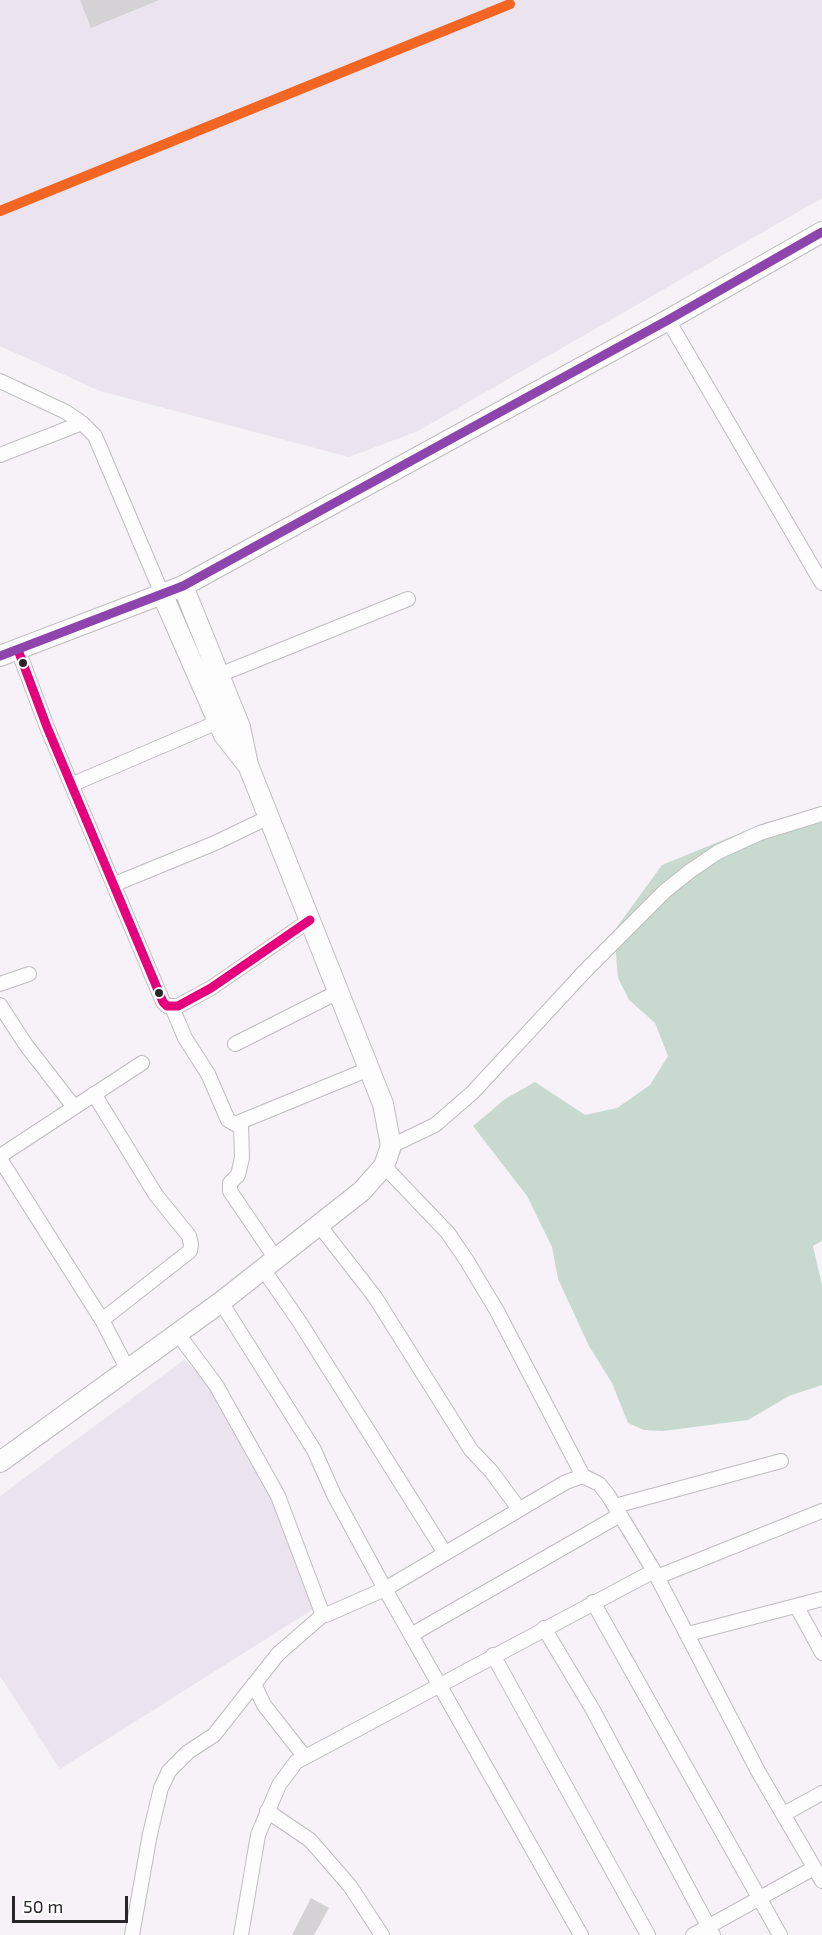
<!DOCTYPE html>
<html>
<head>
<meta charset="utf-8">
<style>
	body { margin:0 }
	#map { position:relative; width:822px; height:1935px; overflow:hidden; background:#f6f2f7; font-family:"Exo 2",sans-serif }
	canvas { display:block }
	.scale { position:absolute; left:12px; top:1896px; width:116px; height:27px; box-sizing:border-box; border:3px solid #282629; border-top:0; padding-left:8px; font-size:18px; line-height:21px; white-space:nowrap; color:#282629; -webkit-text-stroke:4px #fff; paint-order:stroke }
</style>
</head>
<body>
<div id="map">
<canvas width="822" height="1935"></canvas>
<div class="scale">50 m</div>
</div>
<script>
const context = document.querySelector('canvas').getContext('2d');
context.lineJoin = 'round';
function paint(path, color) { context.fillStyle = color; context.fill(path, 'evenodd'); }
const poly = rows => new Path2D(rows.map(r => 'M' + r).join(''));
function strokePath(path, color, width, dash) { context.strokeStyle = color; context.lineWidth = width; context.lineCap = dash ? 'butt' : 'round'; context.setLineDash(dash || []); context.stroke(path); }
const built = poly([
	[0,0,822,0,822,198,418,431,349,457,100,391,0,346],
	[184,1360,212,1385,272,1500,315,1608,60,1769,0,1676,0,1496]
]);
const forest = poly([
	[815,814,822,815,822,1241,813,1246,822,1285,822,1385,789,1396,748,1420,663,1431,644,1430,628,1423,612,1383,589,1346,558,1279,552,1247,527,1196,473,1126,505,1099,535,1082,585,1115,617,1108,650,1085,668,1056,655,1023,629,1000,618,978,614,931,662,865,767,822]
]);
const building = poly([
	[80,0,159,0,91,28],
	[311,1898,329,1908,314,1935,292,1935]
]);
const minor = poly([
	[668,320,822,583],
	[0,381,66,412,82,423,95,436,163,596],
	[0,455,82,423],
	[18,650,47,727,163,1002,167,1006,178,1006,211,988,310,920],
	[219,675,408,599],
	[73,784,218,722],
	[115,884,215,843,269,817],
	[0,984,29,974],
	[0,1005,26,1045,74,1107],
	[172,1007,185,1038,208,1074,228,1120,235,1124,369,1069],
	[235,1044,338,992],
	[94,1094,156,1195,189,1236,191,1244,190,1251,102,1320],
	[241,1124,242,1158,238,1175,230,1183,230,1191,276,1259],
	[391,1146,435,1125,473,1092,586,970,665,891,690,871,718,852,760,833,822,814],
	[0,1156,142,1063],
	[0,1159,102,1320,128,1370],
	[384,1166,448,1233,467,1261,497,1311,583,1476],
	[319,1225,375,1297,471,1450,491,1471,519,1509],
	[263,1269,299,1321,445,1553],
	[221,1302,314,1450,334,1495,385,1589,581,1935],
	[178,1334,216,1385,278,1496,321,1610,326,1615,385,1589,566,1482,583,1476,599,1484,608,1495,654,1571,759,1773,822,1881],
	[615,1506,781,1461],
	[657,1577,822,1511],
	[593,1602,780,1935],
	[797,1607,822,1653],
	[544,1628,593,1710,713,1935],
	[688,1634,822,1599],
	[411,1635,620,1515],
	[493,1655,648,1935],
	[254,1684,264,1705,304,1756],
	[267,1811,310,1840,350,1886,382,1935],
	[784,1814,822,1793],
	[132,1935,150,1834,161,1788,169,1771,188,1752,214,1735,278,1654,324,1614],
	[241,1935,258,1835,279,1785,296,1762,654,1571],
	[693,1935,814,1868]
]);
const secondary = poly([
	[163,596,224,735,246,763],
	[0,656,183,586,668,320,822,232],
	[0,1462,221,1302,362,1191,384,1166,391,1146,383,1104,248,765,240,727,183,586]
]);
const bus1 = poly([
	[18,650,47,727,163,1002,167,1006,178,1006,211,988,310,920]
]);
const bus2 = poly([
	[0,656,183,586,668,320,822,232]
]);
const rail1 = poly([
	[0,211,510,4]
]);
const markers = [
	[23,663,5,"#282629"],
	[159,993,5,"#282629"]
];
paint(built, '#ebe3ed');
paint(forest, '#c8dad0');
paint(building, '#d4d2d5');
strokePath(minor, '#bebcbf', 16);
strokePath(secondary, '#bebcbf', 22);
strokePath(minor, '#fefdfe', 14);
strokePath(secondary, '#fefdfe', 20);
strokePath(bus1, '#e5007d', 9);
strokePath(bus2, '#8e44ad', 9);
strokePath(rail1, '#f26522', 10);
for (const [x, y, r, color] of markers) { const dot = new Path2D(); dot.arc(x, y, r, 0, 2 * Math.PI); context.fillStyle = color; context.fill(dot); strokePath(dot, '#fff', 2); }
</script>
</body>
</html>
